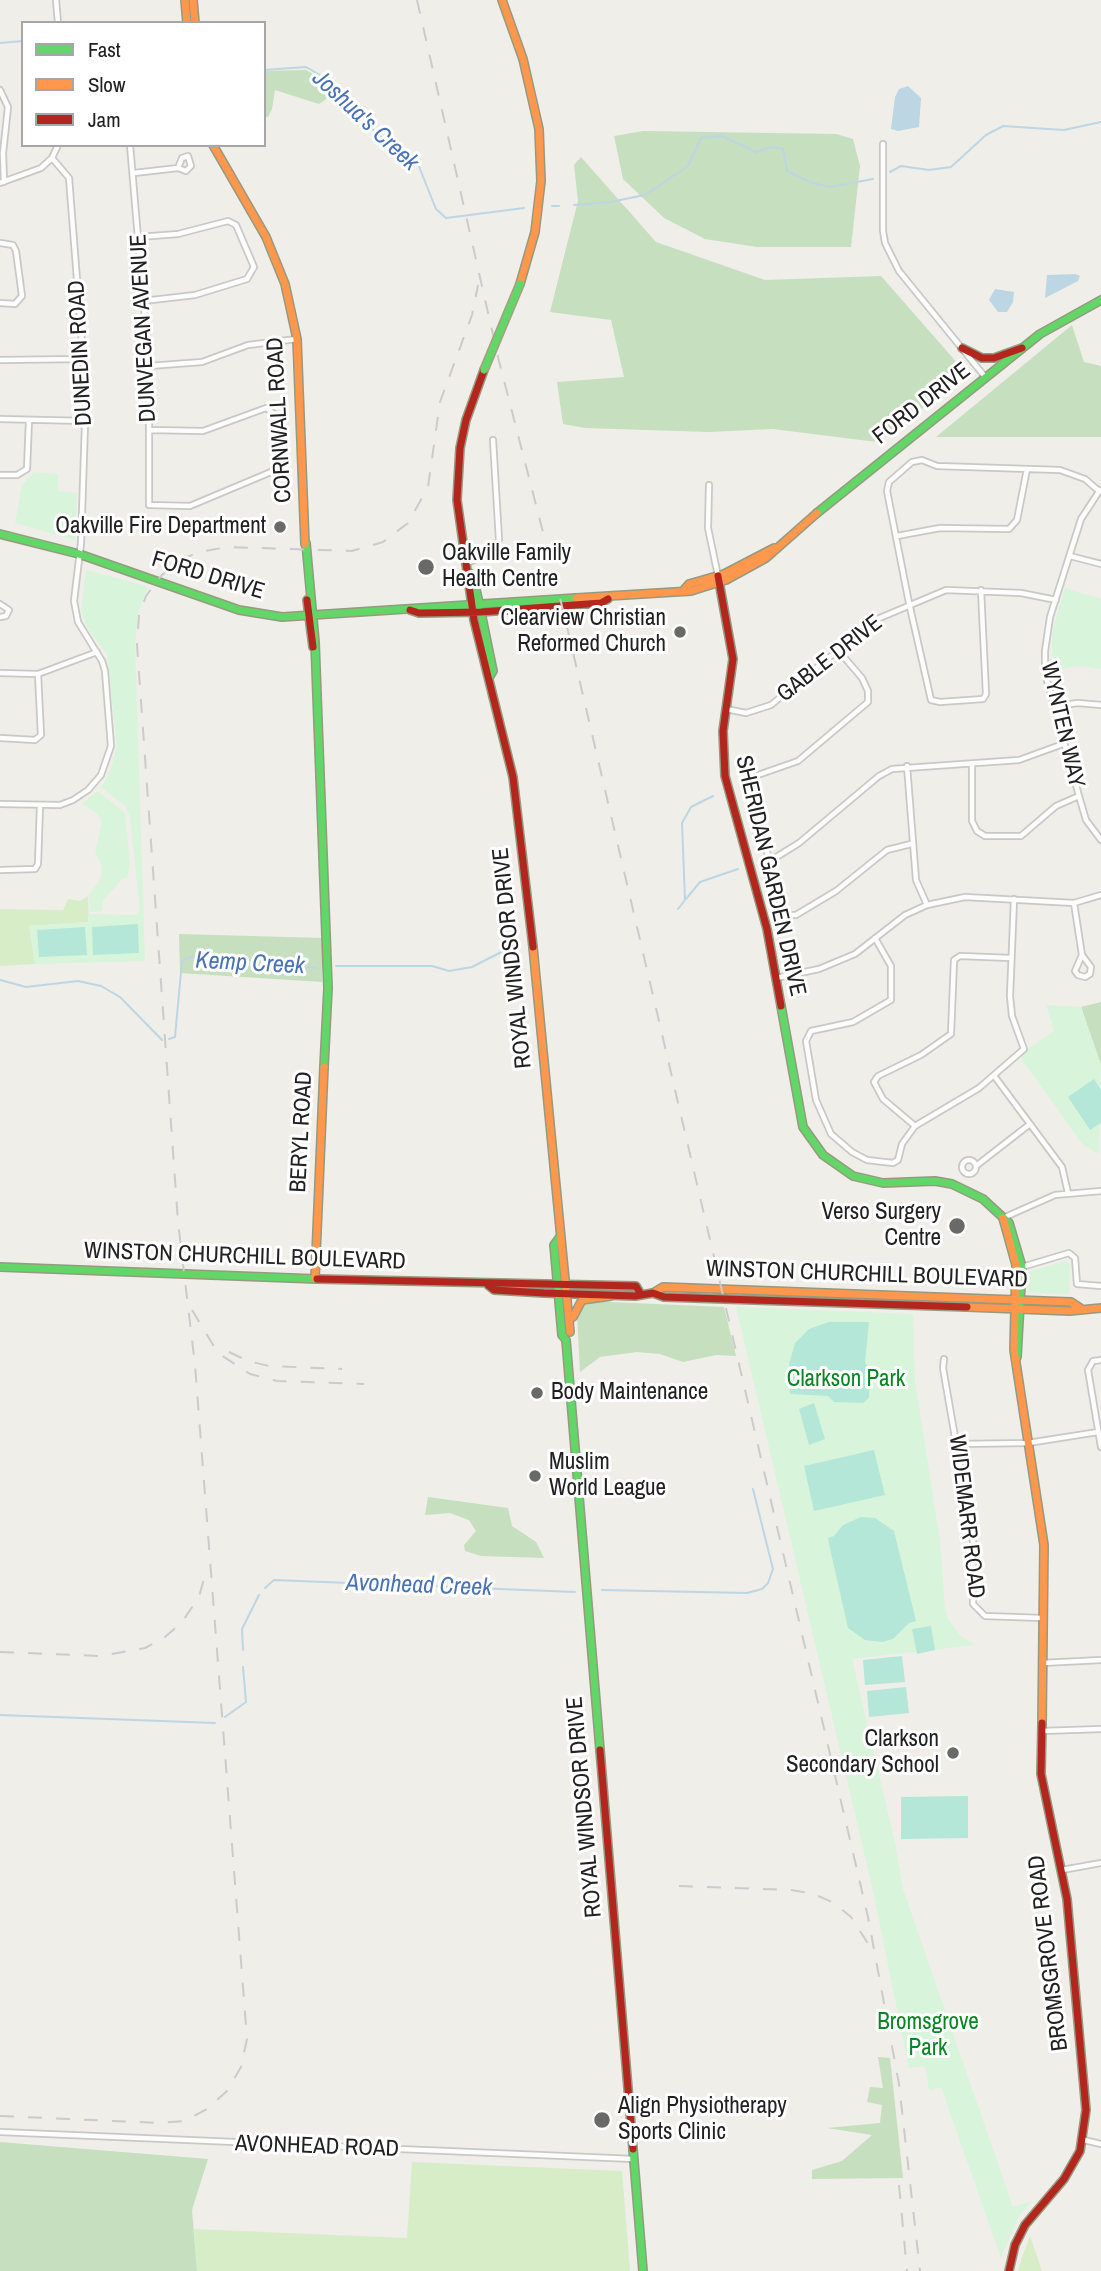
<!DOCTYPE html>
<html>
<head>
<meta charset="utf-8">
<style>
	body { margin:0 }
	#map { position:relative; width:1101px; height:2271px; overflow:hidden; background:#efeee9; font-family:"Archivo Narrow",sans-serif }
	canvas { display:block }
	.legend { position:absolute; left:21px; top:21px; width:245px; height:126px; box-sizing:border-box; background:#fff; border:2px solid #a6a6a6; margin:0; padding:9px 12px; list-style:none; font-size:21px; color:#212121 }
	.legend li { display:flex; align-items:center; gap:14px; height:35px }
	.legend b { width:35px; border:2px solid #a6a6a6 }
</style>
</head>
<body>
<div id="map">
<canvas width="1101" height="2271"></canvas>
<ul class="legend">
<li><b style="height:9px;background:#63d668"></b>Fast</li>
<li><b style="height:9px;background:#ff974d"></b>Slow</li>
<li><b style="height:9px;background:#b3261e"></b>Jam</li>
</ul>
</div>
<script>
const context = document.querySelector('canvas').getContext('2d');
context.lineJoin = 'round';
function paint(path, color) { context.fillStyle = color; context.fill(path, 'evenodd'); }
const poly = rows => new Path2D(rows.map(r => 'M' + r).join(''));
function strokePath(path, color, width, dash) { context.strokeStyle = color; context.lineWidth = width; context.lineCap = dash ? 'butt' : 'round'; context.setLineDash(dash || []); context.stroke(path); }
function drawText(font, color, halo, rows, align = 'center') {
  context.font = font + ' "Archivo Narrow",sans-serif'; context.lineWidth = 6; context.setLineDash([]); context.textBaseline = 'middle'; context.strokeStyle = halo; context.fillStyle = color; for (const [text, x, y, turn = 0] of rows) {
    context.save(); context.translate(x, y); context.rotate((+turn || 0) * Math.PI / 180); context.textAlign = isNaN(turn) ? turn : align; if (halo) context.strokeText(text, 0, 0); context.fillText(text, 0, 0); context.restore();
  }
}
const grass = poly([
	[88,896,89,922,29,926,35,964,0,966,0,909,63,910,68,899,80,901],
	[412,2162,622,2171,630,2271,197,2271,194,2229,407,2238],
	[1030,2236,1042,2271,1018,2271,1022,2257]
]);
const forest = poly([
	[306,70,320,78,334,94,319,104,275,90,272,109,268,117,264,117,264,71],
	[643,131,836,134,853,139,860,166,851,247,757,247,705,239,664,218,623,179,614,136],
	[581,157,656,242,765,280,881,276,959,365,955,384,877,442,773,429,709,432,585,428,563,424,557,382,624,377,611,320,550,312,578,201,574,165],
	[1072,325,1084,362,1101,366,1101,437,936,437],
	[179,934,323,938,322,982,180,973],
	[1101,1002,1101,1065,1081,1007],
	[587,1301,724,1307,736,1356,716,1355,683,1362,660,1354,637,1352,600,1357,580,1372,577,1314],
	[428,1497,508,1508,512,1526,536,1542,544,1558,481,1556,465,1551,464,1545,476,1531,469,1520,450,1513,425,1515],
	[878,2057,890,2058,903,2178,812,2179,812,2170,842,2161,872,2135,827,2128,880,2123,882,2105,867,2102,870,2087,883,2088],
	[0,2142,208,2159,192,2210,197,2271,0,2271]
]);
const park = poly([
	[34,472,58,474,58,491,77,493,75,540,15,523,22,485],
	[86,570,146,586,147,591,138,613,135,644,145,961,35,964,29,926,88,922,88,914,135,915,140,910,130,817,126,807,101,787,109,774,117,747,107,654,88,629,81,611],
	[1065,588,1101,599,1101,669,1080,666,1052,670,1052,632],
	[98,791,125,813,130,864,127,879,123,878,103,901,102,911,90,912,89,895,101,878,102,866,95,852,102,822,97,813,82,804],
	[1046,1005,1081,1007,1101,1065,1099,1154,1083,1145,1019,1055,1054,1031],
	[1065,1261,1070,1265,1069,1294,1028,1293,1029,1272],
	[736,1307,913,1314,915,1381,940,1541,945,1607,948,1619,961,1636,975,1645,852,1659,896,1847,903,1889,1013,2207,1032,2201,1019,2216,1001,2258,941,2087,929,2090,925,2066,909,2068,873,1891]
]);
const pitch = poly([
	[138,924,139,953,93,955,92,927],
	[85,927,87,955,39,957,37,930],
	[1094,1079,1101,1090,1101,1123,1090,1130,1068,1097],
	[829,1322,869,1322,865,1363,870,1369,869,1398,863,1403,834,1402,828,1396,790,1394,789,1364,795,1343,809,1329],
	[814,1403,825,1439,809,1445,799,1409],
	[874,1450,885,1495,814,1511,804,1466],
	[861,1517,875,1518,894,1531,916,1621,909,1623,893,1639,882,1642,865,1640,848,1628,829,1544,828,1538,834,1536,843,1525],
	[931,1626,935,1650,917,1654,912,1629],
	[902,1656,905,1682,865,1685,863,1660],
	[906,1687,909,1713,869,1717,867,1691],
	[968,1796,968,1838,901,1839,901,1797]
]);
const water = poly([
	[908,86,921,98,919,127,898,131,891,129,895,97,899,89],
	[1075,274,1080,276,1078,281,1045,298,1047,275],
	[995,289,1014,292,1013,302,1007,312,998,312,989,300]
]);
const stream = poly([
	[0,43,23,41],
	[264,70,306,67,327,79,376,133,418,164,436,209,446,218,524,208],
	[890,172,901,166,929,170,951,167,986,135,1003,126,1064,130,1101,122],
	[574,205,610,202,645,195,688,166,701,138,722,136,756,152,772,147,783,149,787,171,812,183,830,187,873,179],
	[552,206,559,206],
	[686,899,700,882,738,869],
	[678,909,685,900,682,823,691,807,713,796],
	[336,966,432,966,449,971,472,967,519,943],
	[0,980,26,987,78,981,101,986,120,997,162,1040],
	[169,1039,175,1037,182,961,191,957,216,959,235,965,317,968],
	[265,1588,274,1580,575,1592],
	[602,1590,747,1593,762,1589,768,1583,773,1569,753,1489],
	[243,1650,242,1629,259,1595],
	[0,1715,215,1723],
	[225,1717,246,1702,243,1667]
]);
const street = poly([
	[56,0,58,23],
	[0,90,8,107,3,153,4,182],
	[883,144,883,231,885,243,899,271,986,378],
	[130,145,149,366,149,505,190,506,271,472,280,461,277,416,266,408,203,431,150,430],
	[134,173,178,168,186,171,191,166,188,156,182,158,178,168],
	[0,183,41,168,52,158,58,145],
	[139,237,178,234,228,221,236,225,254,267,247,279,195,295,143,301],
	[0,243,13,245,16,251,22,296,15,304,0,303],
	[0,360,83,359],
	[149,366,202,362,248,345,297,339],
	[0,419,86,421],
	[0,475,17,475,27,469,29,420],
	[709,485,708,528,718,576],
	[1100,490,1081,519,1050,617,1045,651,1045,673,1079,796,1086,820,1101,840],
	[897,536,940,528,1009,529,1017,520,1027,469],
	[1070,556,1101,564],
	[465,564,492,552,499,540,493,440],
	[981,590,986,694,983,699,940,702,931,700,909,603,887,491,889,482,912,462,922,460,937,466,1060,470,1085,479,1099,491],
	[0,604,9,610,6,616,0,617],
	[837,649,862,678,868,691,868,702,798,761,755,776,749,783,782,909,788,915,796,915,836,891,887,850,911,844],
	[0,673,38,674,97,652],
	[1054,706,1078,703,1101,705],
	[726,709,746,713,771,705,875,620,946,590,1021,593,1056,600],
	[0,738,35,740,41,735,38,674],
	[972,765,972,821,977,831,985,836,1021,836,1056,806,1079,796],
	[907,766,916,880,927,905],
	[0,804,60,805,73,800,88,790,101,775,111,746,105,671,102,661,78,622,74,601,81,543,86,394,69,178,52,158],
	[770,861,799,843,879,776,892,769,1019,760,1063,744],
	[0,870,35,869,38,864,40,806],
	[1074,903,1082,955],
	[875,938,891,966,891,1000,853,1022,811,1031,806,1041,816,1100,831,1134,852,1152,867,1160,893,1163,898,1160,902,1144,915,1126,979,1088,1024,1049,1012,1016,1010,996,1014,899],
	[1082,955,1091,967,1090,974,1085,977,1078,975,1075,971,1082,955],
	[776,978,819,969,855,954,905,915,927,905,965,897,1074,903,1101,895],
	[995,1077,1062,1167,1068,1193],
	[915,1126,883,1099,874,1082,878,1076,921,1055,951,1034,954,960,960,956,1011,958],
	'962 1167a7 7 0 1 1 14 0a7 7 0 1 1-14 0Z',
	[976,1166,1030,1124],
	[1003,1218,1055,1195,1101,1191],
	[1022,1267,1069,1253,1075,1258,1077,1284,1101,1286],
	[944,1359,943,1368,973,1541,973,1604,985,1616,1042,1618],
	[1101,1360,1093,1361,1088,1370,1101,1447],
	[958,1444,1028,1443,1098,1432],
	[1042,1663,1101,1660],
	[1042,1731,1101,1729],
	[1062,1870,1101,1863],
	[0,2132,634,2159],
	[1084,2140,1101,2144]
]);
const fast = poly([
	[817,513,1040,334,1101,300],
	[0,534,79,554,239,610,282,617,576,598],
	[306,543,315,642,328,988,324,1067],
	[468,572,473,576,479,603,493,671,490,676],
	[781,1006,803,1127,823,1155,853,1176,883,1183,935,1181,952,1184,983,1199,1009,1223,1022,1267,1017,1357],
	[560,1237,554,1245,562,1335,566,1340,600,1750],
	[0,1267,317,1279],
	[633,2149,643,2271]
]);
const slow = poly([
	[185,0,187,23],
	[193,0,195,23],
	[502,0,523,59,539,129,541,181,535,232,520,284],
	[213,145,266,237,285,284,297,339,305,544],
	[683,591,689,584,724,574,774,548],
	[576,598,691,591,726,580,766,558,817,513],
	[533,947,570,1332],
	[1003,1218,1016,1265,1014,1350,1044,1545,1042,1723],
	[315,1278,324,1067],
	[653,1293,663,1287,1071,1302,1080,1308],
	[967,1307,1070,1311,1101,1308],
	[573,1317,582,1300,611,1296]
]);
const jam = poly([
	[962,348,982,358,994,358,1022,348],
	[484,370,466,420,460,448,457,500,474,620,513,777,533,947],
	[718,576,733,659,723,731,725,776,767,929,781,1006],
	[307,600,313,647],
	[410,610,419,613,481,612,601,603,608,599],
	[317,1279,636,1286,640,1293],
	[488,1285,494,1290,544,1293,635,1296,653,1293,664,1297,967,1307],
	[600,1750,633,2149],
	[1009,2271,1015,2245,1025,2225,1064,2179,1080,2151,1086,2110,1067,1899,1041,1774,1042,1723]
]);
const rail = poly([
	[417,0,499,361,564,614,868,1917,899,2084,920,2271],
	[192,1310,218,1353,250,1374,277,1381,364,1384],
	[229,1352,248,1361,269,1366,342,1369],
	[0,1652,100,1656,145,1648,165,1637,182,1622,199,1597,205,1575],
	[679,1886,791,1890,814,1894,834,1903,851,1917,869,1945],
	[0,2116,160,2123,184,2121,207,2109,227,2091,241,2067,247,2039,195,1365,178,1222,137,645,139,615,146,596,161,576,180,560,199,552,228,547,352,551,383,542,408,523,428,487,440,402,472,315,478,285],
	[899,2185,907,2271]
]);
const fastBridge = poly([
	[484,370,520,284]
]);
const markers = [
	[280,527,7,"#696967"],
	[426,567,9,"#696967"],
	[680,632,7,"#696967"],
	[957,1226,9,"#696967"],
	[537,1393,7,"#696967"],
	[535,1476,7,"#696967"],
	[953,1753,7,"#696967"],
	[602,2120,9,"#696967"]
];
const streetNames = [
	["DUNVEGAN AVENUE",144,328,-93],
	["DUNEDIN ROAD",81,353,-93],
	["FORD DRIVE",922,404,-38],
	["CORNWALL ROAD",280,420,-93],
	["FORD DRIVE",208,576,17],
	["GABLE DRIVE",830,659,-38],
	["WYNTEN WAY",1062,725,77],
	["SHERIDAN GARDEN DRIVE",770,876,77],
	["ROYAL WINDSOR DRIVE",513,958,-96],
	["BERYL ROAD",302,1132,-87],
	["WINSTON CHURCHILL BOULEVARD",245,1257,2],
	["WINSTON CHURCHILL BOULEVARD",867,1275,2],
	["WIDEMARR ROAD",966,1517,83],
	["ROYAL WINDSOR DRIVE",585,1807,-95],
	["BROMSGROVE ROAD",1049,1953,-97],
	["AVONHEAD ROAD",317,2147,2]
];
const poiNames = [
	["Oakville Fire Department",266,527],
	["Oakville Family",442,554,"left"],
	["Health Centre",442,580,"left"],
	["Clearview Christian",666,619],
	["Reformed Church",666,645],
	["Verso Surgery",941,1213],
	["Centre",941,1239],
	["Body Maintenance",551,1393,"left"],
	["Muslim",549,1463,"left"],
	["World League",549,1489,"left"],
	["Clarkson",939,1740],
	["Secondary School",939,1766],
	["Align Physiotherapy",618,2107,"left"],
	["Sports Clinic",618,2133,"left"]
];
const parkNames = [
	["Clarkson Park",846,1380],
	["Bromsgrove",928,2023],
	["Park",928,2049]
];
const waterNames = [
	["Joshua's Creek",365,121,43],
	["Kemp Creek",250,964,3],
	["Avonhead Creek",419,1586,2]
];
paint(grass, '#d7edc8');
paint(forest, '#c6dfbe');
paint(park, '#d8f5db');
paint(pitch, '#b4e7d7');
paint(water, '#bdd6e3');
strokePath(stream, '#bdd6e3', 2);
strokePath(street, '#c8c8c5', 8);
strokePath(fast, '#959a80', 10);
strokePath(slow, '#959a80', 10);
strokePath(jam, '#959a80', 10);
strokePath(street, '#fdfcfc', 4.5);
strokePath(fast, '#63d668', 7);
strokePath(slow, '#ff974d', 7);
strokePath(jam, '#b3261e', 7);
strokePath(rail, '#cbcbca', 2, [14, 14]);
strokePath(fastBridge, '#a69f85', 10, []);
strokePath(fastBridge, '#63d668', 7);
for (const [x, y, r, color] of markers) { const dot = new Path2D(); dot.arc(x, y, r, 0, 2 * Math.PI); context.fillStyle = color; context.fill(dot); strokePath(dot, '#fff', 2.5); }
drawText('23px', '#212121', '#fff', streetNames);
drawText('23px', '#212121', '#fff', poiNames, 'right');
drawText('23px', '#098522', '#fff', parkNames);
drawText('italic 24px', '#4a72b4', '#fff', waterNames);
</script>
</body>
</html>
